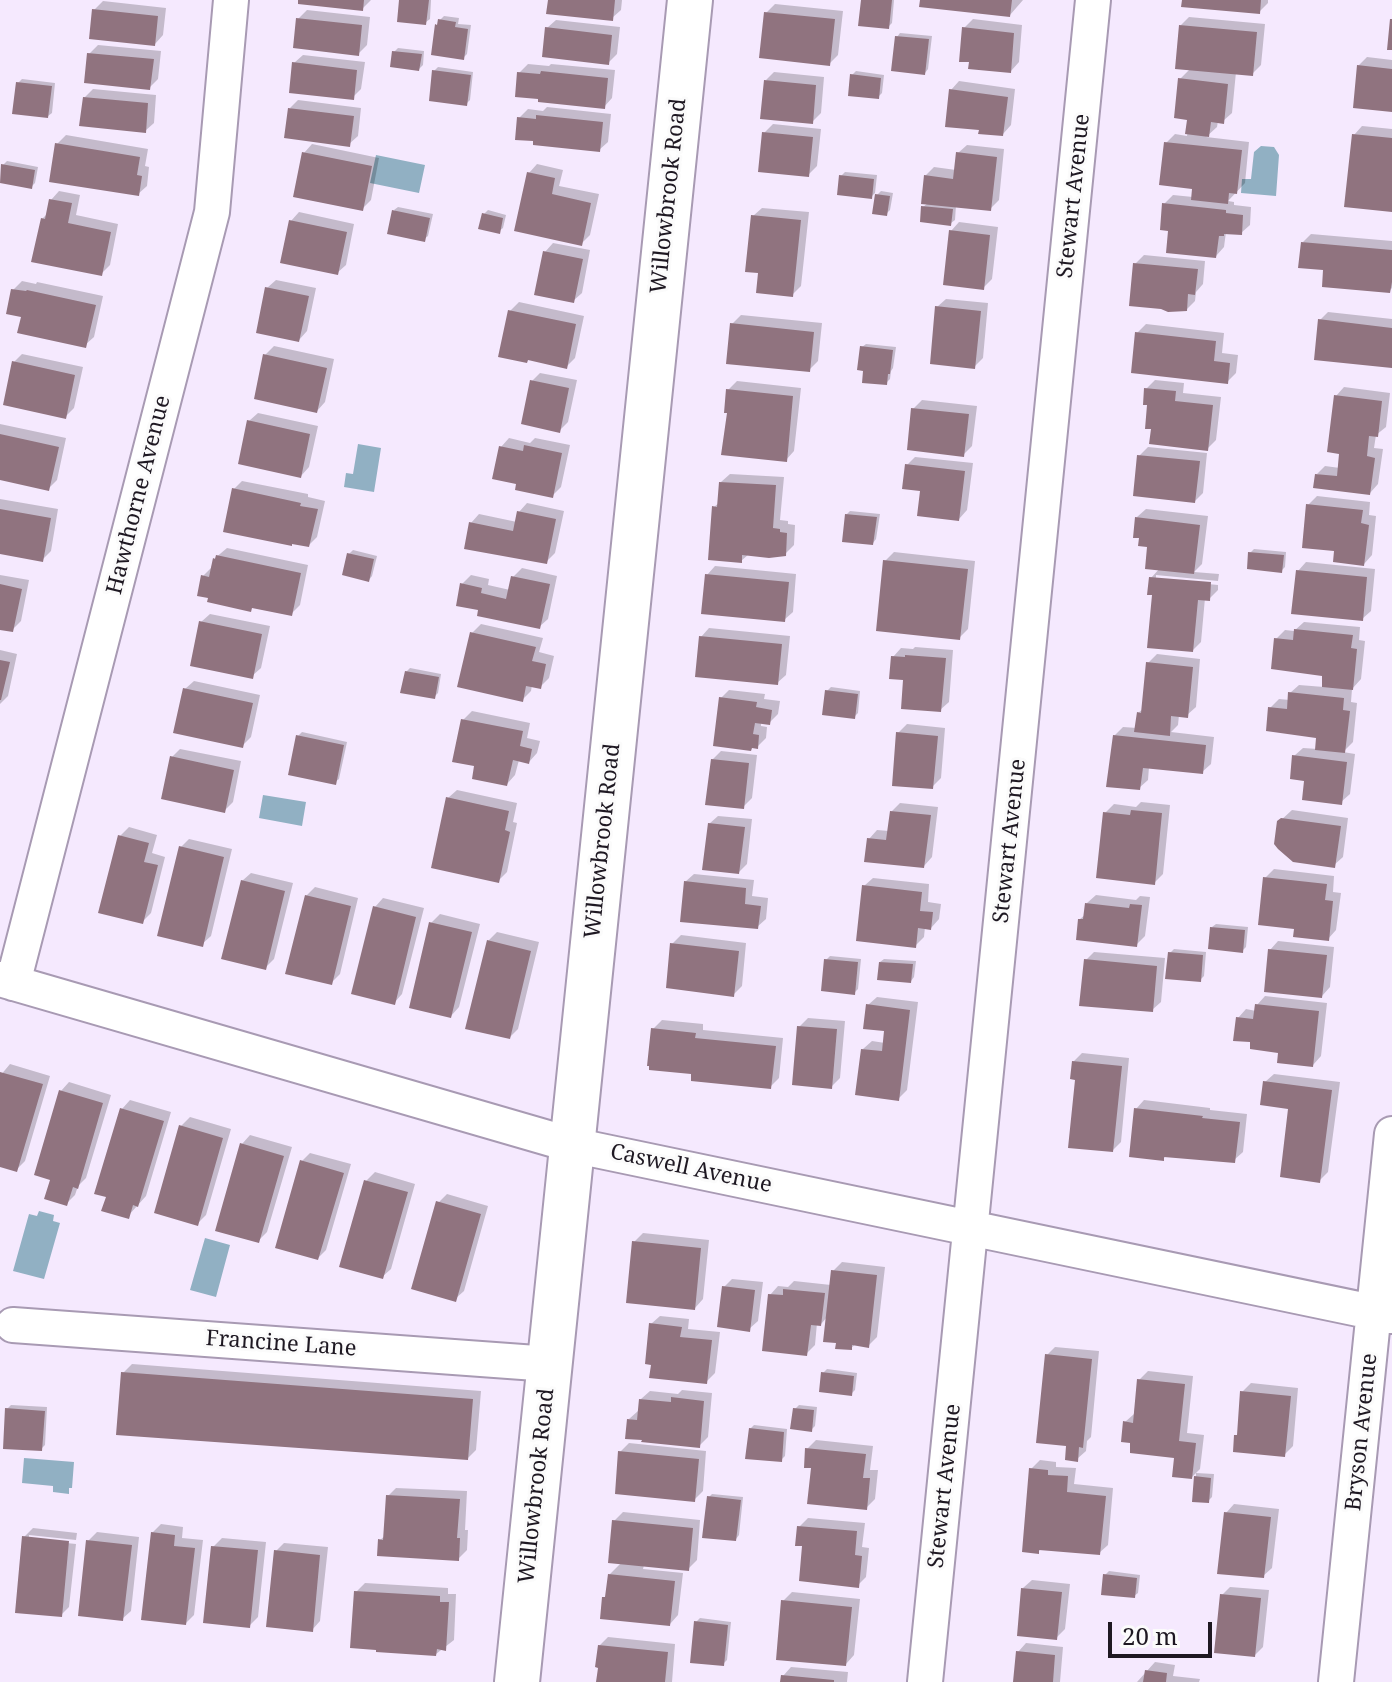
<!DOCTYPE html>
<html>
<head>
<meta charset="utf-8">
<style>
	body { margin:0 }
	#map { position:relative; width:1392px; height:1682px; overflow:hidden; background:#f5e9fe; font-family:"Noto Serif",serif }
	canvas { display:block }
	.scale { position:absolute; left:1108px; top:1622px; width:104px; height:36px; box-sizing:border-box; border:4px solid #1e1822; border-top:0; padding-left:10px; font-size:24px; line-height:28px; white-space:nowrap; color:#1e1822; -webkit-text-stroke:6px #fbfbfb; paint-order:stroke }
</style>
</head>
<body>
<div id="map">
<canvas width="1392" height="1682"></canvas>
<div class="scale">20 m</div>
</div>
<script>
const context = document.querySelector('canvas').getContext('2d');
context.lineJoin = 'round';
function paint(path, color) { context.fillStyle = color; context.fill(path, 'evenodd'); }
const poly = rows => new Path2D(rows.map(r => 'M' + r).join(''));
function strokePath(path, color, width, dash) { context.strokeStyle = color; context.lineWidth = width; context.lineCap = dash ? 'butt' : 'round'; context.setLineDash(dash || []); context.stroke(path); }
function drawText(font, color, halo, rows, align = 'center') {
  context.font = font + ' "Noto Serif",serif'; context.lineWidth = 6; context.setLineDash([]); context.textBaseline = 'middle'; context.strokeStyle = halo; context.fillStyle = color; for (const [text, x, y, turn = 0] of rows) {
    context.save(); context.translate(x, y); context.rotate((+turn || 0) * Math.PI / 180); context.textAlign = isNaN(turn) ? turn : align; if (halo) context.strokeText(text, 0, 0); context.fillText(text, 0, 0); context.restore();
  }
}
const water = poly([
	[1261,146,1274,147,1279,155,1276,196,1241,193,1242,179,1251,179,1254,152],
	[376,155,425,165,419,193,370,183],
	[358,444,381,448,374,492,344,487,346,473,353,474],
	[263,795,306,802,302,826,259,818],
	[39,1211,54,1215,53,1221,60,1223,44,1279,13,1271,29,1214,37,1216],
	[205,1238,230,1245,216,1297,190,1290],
	[24,1458,74,1462,72,1488,69,1488,69,1494,53,1492,53,1486,22,1483]
]);
const shadow = poly([
	[300,0,371,0,362,9],
	[401,0,431,0,430,19,426,22],
	[550,0,622,0,621,10,612,18],
	[863,0,894,0,892,23,888,27],
	[922,0,1023,0,1010,15],
	[1184,0,1268,0,1268,3,1259,12],
	[103,1,166,8,163,35,155,44,94,10],
	[775,4,843,11,838,55,829,64,766,13],
	[307,10,370,17,367,45,358,54,298,19],
	[444,16,459,18,458,24,471,25,467,54,463,58,440,20],
	[1189,17,1265,24,1261,65,1252,74,1236,72,1232,113,1223,121,1218,121,1217,127,1206,137,1249,142,1245,183,1228,201,1234,202,1234,205,1251,207,1250,225,1241,233,1226,232,1224,247,1216,256,1171,229,1164,204,1173,195,1193,197,1194,188,1166,143,1175,134,1187,136,1189,118,1180,79,1191,68,1181,25],
	[973,19,1022,25,1019,62,1011,71,964,28],
	[556,20,620,27,617,54,608,63,547,28],
	[900,33,932,36,928,69,925,73,897,37],
	[98,45,161,51,158,79,149,88,89,54],
	[398,48,424,51,423,65,419,69,394,52],
	[303,55,365,62,361,89,353,97,294,63],
	[1367,57,1392,60,1392,110,1358,66],
	[528,64,549,66,551,64,615,70,612,98,604,107,519,73],
	[438,67,473,72,470,100,466,104,434,71],
	[856,71,884,75,882,93,878,97,852,75],
	[774,72,824,77,821,113,812,122,766,80],
	[22,79,55,83,52,113,48,116,18,83],
	[959,81,1015,89,1011,125,1003,134,981,129,951,90],
	[93,89,156,95,154,123,145,131,84,98],
	[298,100,361,108,358,136,349,144,290,108],
	[547,107,611,114,608,142,599,150,519,118,528,109,543,111],
	[773,124,821,129,817,166,808,175,764,133],
	[1362,126,1392,129,1392,210,1354,135],
	[66,135,148,149,145,166,149,167,147,186,138,194,57,144],
	[312,144,379,158,371,200,362,209,304,153],
	[967,145,1004,149,999,200,990,209,956,205,955,220,951,223,923,207,928,203,925,176,934,167,956,170,958,153],
	[7,161,38,167,35,183,31,187,3,165],
	[537,164,563,170,559,186,599,194,590,235,582,243,529,173],
	[845,172,877,175,875,193,871,197,841,176],
	[59,191,80,195,76,215,118,224,110,265,101,274,42,219,48,213,51,200],
	[881,191,893,193,890,210,886,214,877,195],
	[398,207,433,214,428,236,424,239,394,210],
	[762,208,809,212,801,286,793,294,760,271,753,216],
	[488,210,506,215,503,228,499,231,484,214],
	[299,212,354,224,346,265,337,273,291,221],
	[959,222,998,227,992,279,983,288,951,231],
	[1311,234,1392,241,1392,288,1389,291,1326,268,1303,242],
	[553,243,590,250,582,293,573,301,545,252],
	[1144,255,1205,261,1203,284,1196,292,1195,301,1186,310,1135,264],
	[276,280,316,288,307,331,299,340,267,288],
	[22,281,36,284,37,282,103,296,94,337,85,345,23,316,13,290],
	[946,299,988,303,983,358,974,367,937,307],
	[519,302,584,316,575,358,566,367,510,311],
	[1328,312,1392,319,1392,366,1320,320],
	[741,315,822,323,818,361,809,370,732,324],
	[1146,324,1224,333,1222,353,1238,355,1236,373,1227,382,1137,333],
	[866,344,896,347,893,368,891,371,890,379,886,383,866,369,862,347],
	[274,346,334,359,325,402,317,411,265,355],
	[22,354,83,367,74,408,65,417,14,362],
	[540,373,577,380,568,422,559,431,532,381],
	[1155,380,1184,383,1183,393,1221,397,1216,440,1207,449,1153,428,1146,389],
	[737,381,801,388,794,451,786,460,730,411,728,390],
	[1344,387,1390,393,1386,427,1376,435,1374,448,1383,449,1378,484,1370,493,1317,474,1325,466,1340,468,1336,396],
	[922,400,977,406,972,446,963,455,913,409],
	[258,413,318,426,309,467,301,476,249,421],
	[0,424,66,438,57,480,48,489,0,478],
	[509,438,530,443,535,438,570,445,561,487,552,496,519,482,501,447],
	[1148,447,1207,453,1203,493,1195,501,1139,456],
	[915,457,973,463,967,510,959,519,922,490,907,465],
	[730,474,784,477,780,520,788,521,788,524,795,525,794,545,785,554,749,554,741,561,714,507,720,502,721,482],
	[242,481,308,494,308,497,325,501,317,537,309,545,234,489],
	[1317,496,1370,502,1369,515,1376,516,1372,555,1364,564,1336,550,1308,505],
	[0,499,58,509,51,551,42,560,0,552],
	[527,503,564,511,555,553,546,562,471,523,479,514,517,522,519,512],
	[1146,509,1208,516,1202,564,1194,572,1219,574,1218,581,1156,575,1156,579,1218,585,1218,590,1209,599,1205,598,1201,642,1193,650,1154,593,1151,578,1160,568,1137,517],
	[850,511,880,514,876,539,873,543,846,515],
	[227,548,308,565,300,605,291,614,254,606,203,576,211,568,214,559],
	[1254,549,1286,552,1285,567,1281,571,1250,553],
	[353,550,377,556,372,576,369,580,349,554],
	[894,552,975,561,968,629,959,638,885,561],
	[1306,562,1375,569,1371,611,1362,619,1298,571],
	[715,566,796,574,793,612,784,620,707,575],
	[522,568,557,576,548,619,539,627,480,609,462,584,471,575,489,579,488,585,510,590,513,577],
	[0,575,29,580,21,621,12,630,0,628],
	[210,614,270,626,261,668,252,676,201,622],
	[1304,622,1360,627,1359,640,1365,641,1361,679,1352,689,1351,702,1357,703,1353,742,1343,752,1355,754,1350,794,1341,802,1306,779,1294,756,1303,748,1318,749,1319,736,1270,708,1279,699,1290,700,1290,693,1299,685,1324,687,1325,675,1276,639,1285,630,1294,631],
	[481,624,543,638,539,652,554,656,549,678,540,687,532,685,531,691,522,700,472,633],
	[709,628,790,636,786,675,777,683,701,637],
	[915,647,953,650,949,702,940,710,893,657,901,648,913,649],
	[0,650,17,654,8,696,0,704],
	[1157,654,1200,659,1196,707,1187,715,1179,715,1178,725,1171,732,1214,737,1211,764,1202,772,1149,767,1148,780,1139,788,1114,736,1123,727,1137,728,1138,713,1144,708,1148,663],
	[410,668,441,674,438,693,434,697,406,672],
	[194,681,260,695,251,737,242,746,185,689],
	[831,687,860,691,858,713,854,717,827,691],
	[729,690,765,694,764,699,780,701,778,714,769,723,761,722,761,726,767,727,766,738,757,747,721,698],
	[472,711,530,723,527,738,540,741,537,753,529,762,519,760,515,775,507,784,477,765,463,720],
	[907,724,945,728,941,778,932,787,898,733],
	[302,732,347,742,339,779,335,782,298,736],
	[180,749,241,761,233,802,224,811,172,757],
	[721,751,757,755,752,798,743,807,712,760],
	[457,790,517,803,513,822,517,823,507,872,498,881,448,798],
	[1141,802,1170,805,1163,874,1154,883,1105,813,1114,804,1136,807],
	[900,803,938,807,932,857,924,866,869,839,877,830,889,831,891,812],
	[1292,810,1348,818,1343,857,1334,865,1279,822],
	[718,816,752,819,747,864,739,872,709,824],
	[129,827,157,835,152,853,165,857,151,913,142,922,120,836],
	[189,839,232,849,211,936,202,944,181,847],
	[1274,869,1334,876,1333,892,1341,893,1336,930,1328,939,1296,927,1265,878],
	[251,873,293,883,274,959,266,967,242,881],
	[694,874,754,880,752,896,768,898,766,919,757,927,685,882],
	[873,878,929,884,928,902,941,904,939,919,931,928,925,927,924,937,915,946,864,886],
	[315,887,358,898,340,974,331,983,306,896],
	[1096,895,1136,900,1140,896,1150,897,1145,936,1136,945,1080,919,1086,914,1087,903],
	[383,898,424,908,402,994,394,1003,375,907],
	[440,914,480,924,459,1007,451,1016,431,923],
	[1216,924,1248,927,1246,947,1242,951,1212,927],
	[497,932,539,942,518,1029,510,1037,488,941],
	[681,935,746,943,742,986,733,995,672,944],
	[1278,941,1334,947,1330,987,1322,996,1270,950],
	[1174,949,1206,952,1204,976,1200,980,1170,953],
	[1094,952,1165,958,1161,1002,1152,1010,1086,960],
	[830,956,861,959,858,989,854,993,826,960],
	[884,959,916,961,914,977,911,981,880,962],
	[1265,996,1327,1003,1321,1056,1313,1065,1253,1040,1238,1018,1246,1009,1256,1011,1257,1005],
	[877,997,918,1002,907,1090,898,1099,863,1049,872,1041,885,1043,886,1029,868,1005],
	[808,1018,845,1021,840,1078,831,1087,799,1027],
	[662,1020,703,1024,703,1030,783,1038,779,1078,770,1087,693,1073,653,1029],
	[1082,1053,1129,1058,1121,1142,1113,1150,1077,1078,1073,1062],
	[10,1064,50,1076,25,1161,16,1170,0,1165,0,1076],
	[1274,1074,1340,1082,1328,1172,1320,1180,1291,1107,1265,1082],
	[69,1082,111,1095,86,1178,78,1186,75,1195,67,1203,52,1179,61,1091],
	[130,1100,171,1112,146,1196,128,1216,122,1109],
	[1144,1100,1210,1108,1210,1110,1247,1114,1243,1152,1234,1160,1167,1155,1163,1159,1136,1109],
	[190,1117,231,1129,206,1215,198,1223,181,1126],
	[250,1135,292,1147,267,1232,258,1241,242,1144],
	[310,1153,351,1164,326,1250,318,1258,302,1161],
	[375,1172,415,1184,391,1269,382,1277,366,1181],
	[447,1194,488,1206,464,1291,455,1299,438,1203],
	[643,1233,709,1240,703,1299,695,1308,634,1242],
	[842,1262,885,1267,877,1337,869,1345,856,1344,851,1348,828,1316,821,1324,817,1323,815,1345,807,1353,770,1295,778,1286,788,1287,794,1281,831,1285,833,1271],
	[732,1279,763,1282,758,1321,749,1329,724,1287],
	[660,1316,689,1319,688,1329,720,1332,715,1373,706,1382,651,1324],
	[1055,1347,1099,1351,1091,1437,1087,1441,1086,1451,1077,1459,1068,1444,1047,1355],
	[132,1364,481,1391,476,1450,468,1458,123,1373],
	[827,1369,857,1373,855,1390,851,1394,823,1373],
	[1148,1371,1193,1376,1187,1433,1204,1435,1200,1469,1192,1477,1176,1456,1133,1441,1125,1422,1134,1414,1139,1380],
	[1251,1383,1298,1388,1293,1446,1284,1455,1236,1436,1239,1433,1242,1392],
	[682,1390,712,1393,708,1437,699,1446,629,1419,638,1411,640,1411,641,1399,650,1391,678,1394],
	[11,1405,47,1407,45,1445,41,1449,7,1409],
	[799,1405,817,1407,815,1426,811,1430,795,1409],
	[754,1425,787,1429,785,1456,781,1460,750,1429],
	[816,1440,873,1446,870,1470,878,1470,875,1499,866,1508,813,1467,807,1449],
	[629,1443,706,1451,703,1491,694,1500,620,1452],
	[1040,1460,1056,1462,1056,1467,1076,1468,1074,1484,1113,1488,1108,1545,1099,1553,1042,1548,1038,1552,1031,1469],
	[1196,1473,1214,1474,1212,1497,1208,1501,1195,1500],
	[396,1488,467,1491,465,1530,468,1530,467,1550,458,1559,380,1540,386,1535,388,1496],
	[712,1494,743,1497,739,1535,736,1539,709,1497],
	[1234,1504,1279,1509,1272,1568,1263,1576,1226,1513],
	[623,1512,700,1520,697,1560,688,1569,644,1565,643,1569,683,1573,678,1615,670,1624,604,1598,607,1595,609,1575,621,1563,614,1521],
	[808,1518,865,1523,862,1547,869,1548,866,1577,858,1585,804,1544,799,1527],
	[161,1524,183,1527,182,1538,203,1540,194,1615,186,1623,152,1533],
	[33,1528,77,1533,76,1540,29,1535,29,1539,76,1544,69,1607,61,1615,24,1537],
	[97,1532,139,1537,131,1611,122,1619,88,1541],
	[222,1538,266,1542,258,1617,249,1626,213,1547],
	[284,1543,328,1547,320,1621,312,1630,276,1551],
	[1109,1571,1140,1575,1138,1593,1134,1596,1105,1575],
	[1032,1580,1070,1584,1065,1629,1056,1638,1023,1588],
	[365,1583,448,1588,448,1594,456,1594,454,1640,436,1654,356,1592],
	[1230,1587,1269,1590,1263,1647,1255,1655,1222,1595],
	[792,1592,860,1599,854,1655,846,1664,783,1601],
	[700,1618,731,1622,727,1660,723,1664,696,1622],
	[608,1637,675,1644,672,1682,598,1682,599,1646],
	[1026,1643,1063,1647,1060,1682,1015,1682,1018,1652],
	[1155,1662,1175,1665,1173,1676,1200,1679,1199,1682,1137,1682],
	[791,1667,848,1672,847,1682,782,1682,783,1676]
]);
const building = poly([
	[298,0,364,0,363,11,298,4],
	[399,0,429,0,426,25,397,22],
	[548,0,615,0,613,21,546,14],
	[861,0,892,0,889,29,858,26],
	[920,0,1012,0,1010,17,919,7],
	[1182,0,1261,0,1260,14,1181,7],
	[92,9,158,16,155,46,89,39],
	[764,12,835,19,830,66,759,58],
	[296,18,362,25,359,56,293,48],
	[438,19,456,22,455,27,468,29,464,60,431,55,435,24,437,25],
	[1390,19,1392,19,1392,50,1387,50],
	[1179,25,1257,32,1253,76,1175,69],
	[545,27,612,35,609,65,542,57],
	[962,27,1014,33,1011,73,968,69,969,62,959,62],
	[895,36,929,39,925,75,891,71],
	[392,51,422,54,419,71,390,67],
	[87,53,154,59,150,90,84,83],
	[292,62,357,70,354,100,289,93],
	[1357,65,1392,69,1392,112,1353,108],
	[432,70,471,75,467,106,429,101],
	[541,71,608,78,605,109,538,102,538,99,515,97,517,72,540,74],
	[850,74,881,78,879,99,848,96],
	[1178,78,1228,84,1224,124,1211,122,1209,137,1185,134,1187,120,1174,118],
	[764,80,816,85,813,124,760,119],
	[16,82,52,86,48,118,12,114],
	[949,89,1008,97,1003,136,978,134,979,130,945,127],
	[83,97,148,103,146,133,79,126],
	[288,108,354,116,350,147,284,138],
	[536,115,603,122,600,152,533,145,533,141,515,140,517,117,536,119],
	[762,132,813,137,809,177,758,172],
	[1352,134,1392,138,1392,212,1344,207],
	[1164,142,1242,150,1237,194,1229,193,1228,204,1191,200,1192,189,1159,185],
	[55,143,140,157,137,175,142,176,139,196,49,182],
	[302,152,372,166,363,211,293,197],
	[956,152,997,157,991,211,921,204,924,175,953,179],
	[1,164,35,170,32,189,0,183],
	[527,172,555,178,552,194,591,203,582,246,514,231],
	[839,175,874,179,872,199,837,195],
	[875,194,890,196,887,216,872,214],
	[49,199,72,203,68,223,111,232,102,276,31,262,41,218,45,219],
	[1162,203,1226,210,1226,213,1243,215,1242,235,1224,234,1224,236,1219,236,1216,258,1166,253,1168,231,1160,230],
	[921,206,953,209,951,226,920,222],
	[392,210,430,218,425,242,387,234],
	[482,213,503,218,500,234,478,229],
	[751,215,801,220,793,297,756,293,758,273,745,272],
	[289,220,347,232,338,275,280,263],
	[949,230,990,235,984,290,943,285],
	[1301,242,1392,250,1392,282,1390,293,1322,287,1323,270,1298,268],
	[543,251,583,259,574,303,534,295],
	[1133,263,1198,269,1195,295,1188,294,1187,311,1168,312,1161,309,1129,306],
	[265,287,309,296,299,342,256,333],
	[11,289,26,291,27,290,96,305,86,348,17,333,21,317,6,314],
	[935,306,981,311,975,369,930,364],
	[508,310,576,324,567,369,528,360,527,363,498,357],
	[1318,319,1392,328,1392,368,1314,360],
	[730,323,814,332,810,372,726,364],
	[1135,332,1216,341,1214,361,1230,363,1228,384,1131,373],
	[860,346,893,350,890,374,888,374,887,385,862,383,863,371,857,370],
	[263,354,327,368,317,413,254,399],
	[12,361,75,375,66,419,3,405],
	[530,380,569,388,560,433,521,424],
	[1144,388,1176,391,1175,401,1213,405,1208,451,1149,444,1151,429,1145,429,1147,405,1143,405],
	[726,389,793,396,787,462,721,455,727,413,724,413],
	[1334,395,1382,401,1378,437,1369,436,1367,456,1375,458,1370,495,1313,488,1315,474,1337,476,1339,454,1327,452],
	[911,408,969,414,964,457,907,450],
	[247,420,310,434,301,478,238,464],
	[0,434,59,447,49,491,0,480],
	[524,445,562,453,553,498,515,490,516,484,492,479,499,446,523,451],
	[1137,455,1200,461,1195,503,1133,496],
	[905,464,965,471,959,521,917,516,920,491,902,489],
	[719,482,776,485,773,528,780,529,780,532,787,533,786,556,769,558,742,555,742,563,708,560,712,506,717,507],
	[232,488,301,503,300,506,318,509,309,547,292,544,292,546,223,532],
	[1306,504,1363,510,1361,523,1369,525,1364,566,1333,562,1334,551,1302,548],
	[0,509,51,518,43,562,0,554],
	[517,511,556,519,547,564,464,549,469,522,513,531],
	[845,514,877,517,873,545,842,542],
	[1135,517,1200,525,1194,574,1145,569,1147,547,1138,546,1139,538,1133,538],
	[1248,552,1284,555,1282,573,1247,569],
	[347,553,374,559,369,582,342,575],
	[216,555,301,573,292,616,252,608,251,612,207,602,208,598,197,596,201,575,209,577,213,558,215,559],
	[883,560,968,569,960,640,876,631],
	[1296,570,1367,577,1363,621,1291,614],
	[705,574,789,582,785,622,701,614],
	[511,576,550,584,540,629,477,616,478,610,456,606,460,583,482,588,481,593,506,599],
	[1149,577,1211,582,1210,601,1198,600,1193,652,1147,648,1152,595,1147,595],
	[0,584,22,589,13,632,0,630],
	[199,621,262,634,253,679,190,666],
	[1294,629,1353,635,1351,648,1357,649,1353,690,1322,687,1322,676,1271,669,1274,638,1293,640],
	[470,632,536,647,532,661,546,664,541,689,526,686,523,702,457,687],
	[699,636,782,644,778,685,695,677],
	[905,655,946,658,941,712,901,709,903,680,889,679,891,656,905,657],
	[0,660,10,662,1,700,0,700],
	[1146,662,1193,667,1188,718,1171,716,1170,736,1134,732,1137,712,1141,713],
	[405,671,439,677,435,699,400,693],
	[183,688,253,703,243,748,173,733],
	[825,690,858,694,855,719,822,715],
	[1288,692,1344,698,1343,710,1350,711,1345,753,1315,750,1316,738,1266,731,1268,707,1287,709],
	[719,697,757,702,756,707,772,710,770,725,755,723,753,734,759,735,758,749,752,748,751,751,713,746],
	[461,719,523,731,520,746,532,749,529,764,513,760,507,786,472,779,474,766,452,762],
	[896,732,938,736,933,789,892,786],
	[296,735,344,745,336,785,288,775],
	[1113,735,1206,745,1203,774,1143,768,1140,790,1106,787],
	[1292,755,1347,762,1342,805,1302,800,1304,781,1290,779],
	[170,756,234,770,225,813,161,799],
	[711,759,749,763,744,809,705,805],
	[446,797,509,811,505,830,510,832,499,883,431,868],
	[1131,810,1162,813,1155,885,1096,878,1103,812,1130,815],
	[890,811,931,815,924,868,864,862,867,838,886,840],
	[1281,818,1341,826,1335,868,1293,862,1278,849,1274,844,1277,821],
	[708,823,745,827,739,874,702,870],
	[118,835,149,843,144,862,158,865,143,924,98,913],
	[179,846,224,857,203,947,157,936],
	[1263,877,1327,884,1325,900,1333,901,1329,941,1293,937,1294,929,1258,925],
	[241,880,285,891,266,970,221,959],
	[684,881,746,888,745,904,761,906,758,929,680,922],
	[862,885,922,892,920,911,933,912,931,930,918,928,916,948,856,941],
	[305,895,351,906,332,985,285,974],
	[1085,903,1129,908,1130,904,1142,905,1137,947,1076,940,1078,919,1083,919],
	[373,906,416,917,395,1005,351,994],
	[429,922,472,932,451,1018,409,1008],
	[1210,927,1245,930,1243,953,1208,949],
	[487,940,531,951,510,1039,465,1029],
	[670,943,739,951,734,997,666,988],
	[1268,949,1327,955,1322,998,1264,992],
	[1168,952,1203,955,1201,982,1165,979],
	[824,959,858,962,855,995,821,991],
	[1084,959,1157,966,1153,1012,1079,1006],
	[879,962,913,964,911,983,877,980],
	[866,1004,910,1010,899,1101,855,1095,861,1049,882,1051,884,1031,863,1029],
	[1255,1004,1319,1011,1313,1067,1277,1063,1278,1053,1250,1049,1250,1042,1233,1041,1236,1017,1253,1019],
	[797,1026,837,1029,832,1089,792,1085],
	[651,1028,696,1033,695,1038,776,1046,771,1089,691,1081,691,1074,649,1070,649,1066,647,1066],
	[1072,1061,1122,1066,1113,1152,1068,1148,1075,1080,1070,1079],
	[0,1072,43,1084,17,1172,0,1167],
	[1263,1081,1332,1090,1320,1183,1280,1177,1288,1109,1260,1105],
	[59,1090,103,1103,78,1189,73,1187,67,1206,44,1199,50,1180,34,1175],
	[120,1108,164,1121,138,1207,133,1205,129,1219,101,1211,106,1197,94,1194],
	[1134,1108,1203,1116,1202,1118,1240,1122,1235,1163,1164,1157,1164,1161,1129,1157],
	[179,1125,223,1138,198,1226,154,1213],
	[240,1143,284,1156,259,1243,215,1231],
	[300,1160,344,1173,318,1260,275,1248],
	[364,1180,408,1192,383,1279,339,1267],
	[436,1201,481,1214,456,1302,411,1289],
	[632,1241,701,1248,695,1310,626,1303],
	[831,1270,877,1275,869,1348,852,1345,852,1350,835,1349,836,1343,823,1342],
	[722,1286,755,1290,750,1332,717,1327],
	[783,1289,825,1293,821,1326,811,1325,807,1356,762,1351,768,1294,783,1295],
	[649,1323,682,1327,680,1337,712,1340,707,1384,649,1378,651,1365,645,1364],
	[1045,1354,1092,1359,1083,1448,1079,1447,1078,1462,1065,1460,1066,1446,1036,1443],
	[121,1372,473,1399,468,1460,116,1435],
	[821,1372,854,1376,852,1396,819,1392],
	[1137,1379,1185,1384,1179,1441,1196,1443,1192,1479,1172,1477,1174,1458,1130,1453,1130,1443,1121,1442,1123,1421,1133,1423],
	[1240,1391,1291,1396,1285,1457,1233,1452,1234,1435,1237,1435],
	[671,1397,704,1401,700,1448,641,1442,642,1440,625,1439,627,1419,637,1420,639,1399,671,1402],
	[5,1408,45,1411,42,1451,3,1449],
	[793,1408,814,1410,812,1432,790,1429],
	[749,1428,784,1432,782,1462,745,1459],
	[805,1448,866,1454,863,1478,870,1478,867,1510,807,1504,811,1468,804,1468],
	[618,1451,699,1459,695,1502,615,1494],
	[1029,1468,1048,1470,1048,1475,1068,1476,1067,1492,1106,1496,1100,1555,1039,1550,1039,1554,1022,1552],
	[1194,1476,1211,1478,1209,1503,1192,1502],
	[386,1495,460,1499,457,1538,460,1538,459,1561,377,1556,378,1539,383,1540],
	[707,1496,741,1500,736,1541,702,1538],
	[1224,1512,1271,1517,1264,1578,1217,1574],
	[612,1520,693,1528,689,1571,608,1563],
	[797,1526,857,1531,855,1555,862,1556,859,1588,799,1581,802,1546,795,1546],
	[151,1532,175,1535,174,1546,195,1548,186,1625,141,1620],
	[22,1536,69,1541,62,1617,15,1613],
	[86,1540,132,1545,123,1621,78,1616],
	[211,1546,258,1550,250,1628,203,1623],
	[274,1550,320,1555,313,1632,266,1627],
	[608,1574,675,1581,670,1626,600,1619,602,1597,605,1597],
	[1103,1574,1137,1578,1135,1598,1101,1595],
	[1021,1588,1062,1592,1057,1640,1017,1636],
	[354,1591,440,1596,440,1602,449,1602,446,1651,437,1649,436,1656,376,1652,376,1650,350,1648],
	[1220,1594,1261,1598,1255,1657,1214,1653],
	[781,1600,852,1607,846,1666,776,1660],
	[694,1621,728,1625,724,1666,690,1663],
	[598,1645,668,1652,665,1682,596,1682,598,1668,595,1667],
	[1016,1651,1055,1655,1053,1682,1013,1682],
	[1145,1670,1167,1673,1166,1682,1143,1682],
	[781,1675,834,1680,834,1682,780,1682]
]);
const street = poly([
	[0,979,572,1145,1392,1316],
	[13,983,212,212,231,0],
	[13,1325,550,1364],
	[925,1682,1093,0],
	[1336,1682,1392,1134]
]);
const secondary = poly([
	[517,1682,690,0]
]);
const streetNames = [
	["Willowbrook Road",669,196,-84],
	["Stewart Avenue",1074,196,-84],
	["Hawthorne Avenue",139,495,-76],
	["Willowbrook Road",603,841,-84],
	["Stewart Avenue",1010,841,-84],
	["Caswell Avenue",691,1169,12],
	["Francine Lane",281,1344,4],
	["Bryson Avenue",1362,1432,-84],
	["Willowbrook Road",537,1486,-84],
	["Stewart Avenue",945,1486,-84]
];
paint(water, '#91b0c3');
paint(shadow, '#0003');
paint(building, '#90737f');
strokePath(street, '#a89ab3', 38);
strokePath(secondary, '#a89ab3', 48);
strokePath(street, '#fff', 34);
strokePath(secondary, '#fff', 44);
drawText('22px', '#1e1822', '#fbfbfb', streetNames);
</script>
</body>
</html>
